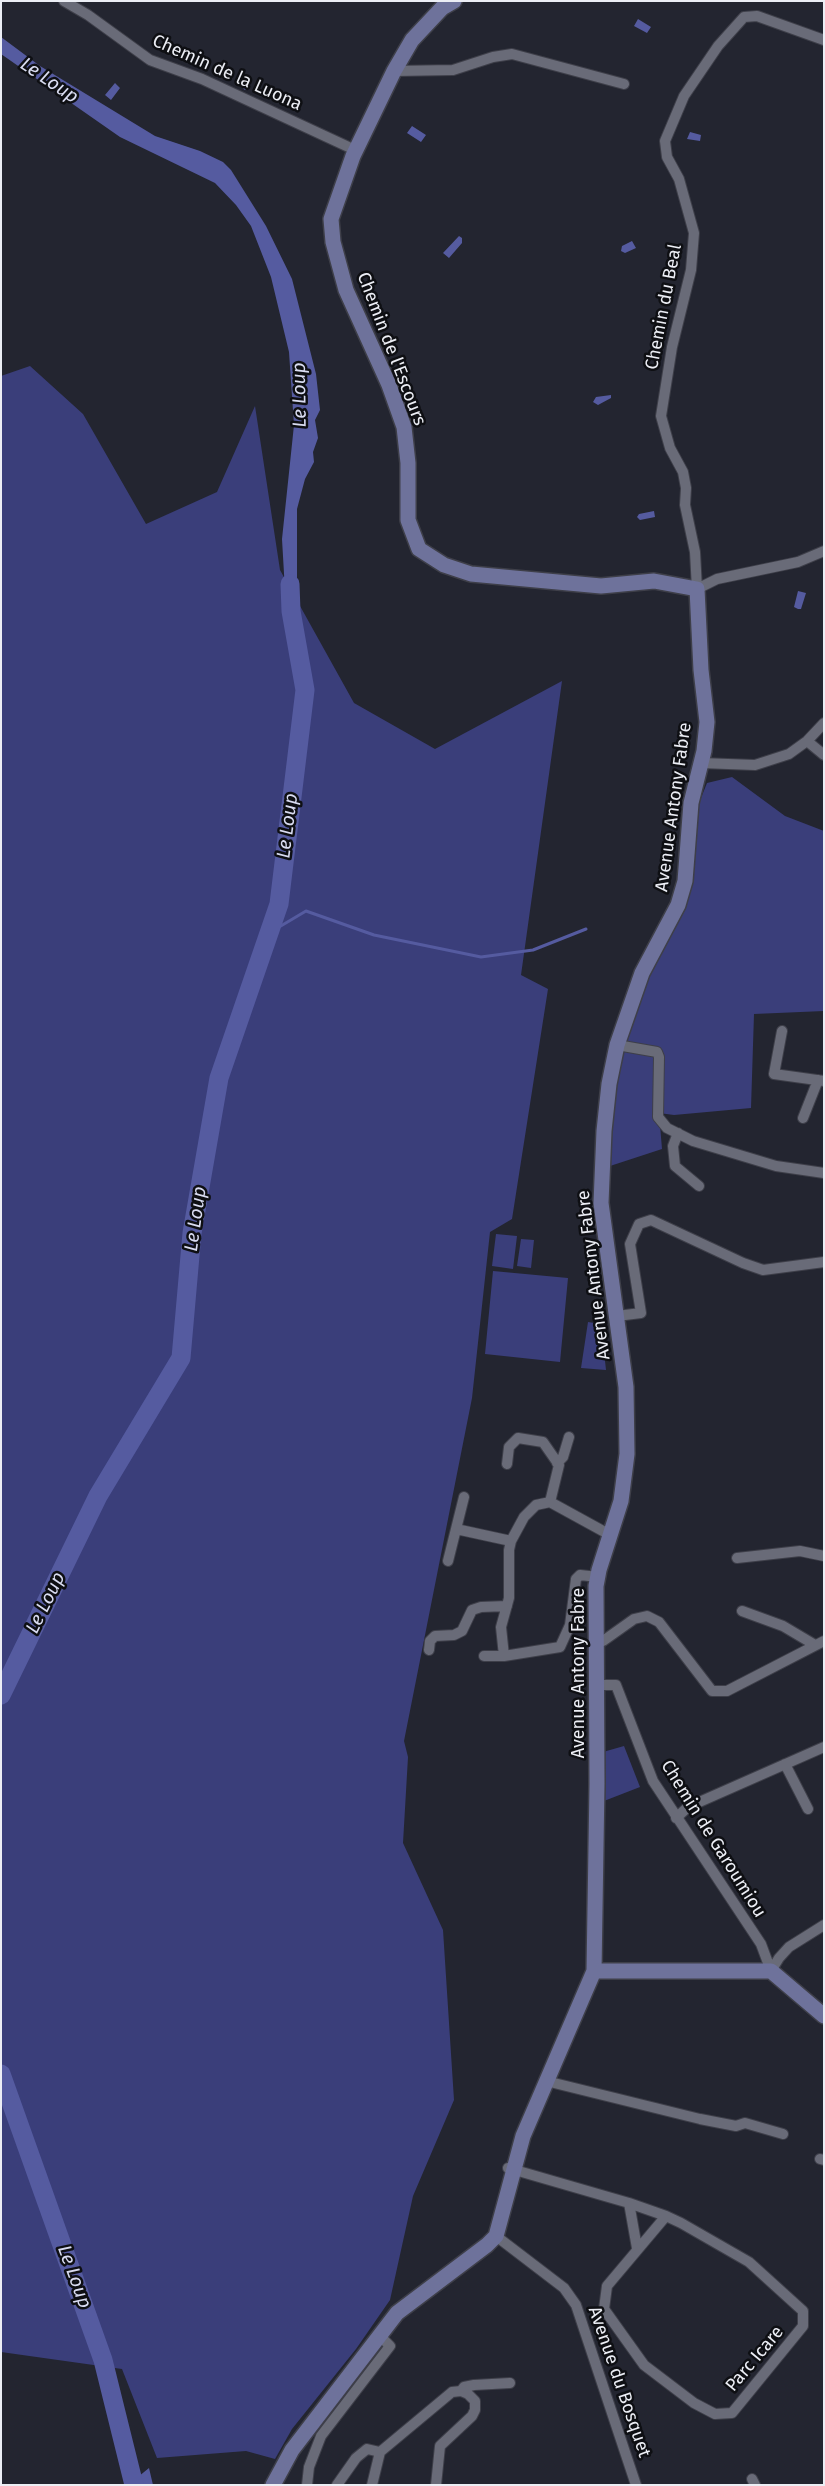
<!DOCTYPE html>
<html>
<head>
<meta charset="utf-8">
<style>
	body { margin:0 }
	#map { position:relative; width:825px; height:2486px; overflow:hidden; background:#232530; font-family:"Fira Sans",sans-serif }
	canvas { display:block }
	.frame { position:absolute; inset:0; border:2px solid #eceef5; pointer-events:none }
</style>
</head>
<body>
<div id="map">
<canvas width="825" height="2486"></canvas>
<div class="frame"></div>
</div>
<script>
const context = document.querySelector('canvas').getContext('2d');
context.lineJoin = 'round';
function paint(path, color) { context.fillStyle = color; context.fill(path, 'evenodd'); }
const poly = rows => new Path2D(rows.map(r => 'M' + r).join(''));
function strokePath(path, color, width, dash) { context.strokeStyle = color; context.lineWidth = width; context.lineCap = dash ? 'butt' : 'round'; context.setLineDash(dash || []); context.stroke(path); }
function drawText(font, color, halo, rows, align = 'center') {
  context.font = font + ' "Fira Sans",sans-serif'; context.lineWidth = 5; context.setLineDash([]); context.textBaseline = 'middle'; context.strokeStyle = halo; context.fillStyle = color; for (const [text, x, y, turn = 0] of rows) {
    context.save(); context.translate(x, y); context.rotate((+turn || 0) * Math.PI / 180); context.textAlign = isNaN(turn) ? turn : align; if (halo) context.strokeText(text, 0, 0); context.fillText(text, 0, 0); context.restore();
  }
}
const green = poly([
	[30,366,83,414,146,524,217,492,255,406,280,570,354,703,435,749,562,681,521,975,548,989,512,1219,490,1232,472,1398,404,1741,408,1757,403,1843,443,1930,454,2100,413,2196,390,2300,356,2349,292,2429,275,2459,246,2451,157,2458,122,2369,1,2352,1,376],
	[732,777,785,816,824,831,824,1011,754,1014,751,1108,674,1115,659,1113,662,1149,607,1167,616,1063,643,959,690,877,695,813,707,783],
	[496,1234,517,1236,513,1269,492,1266],
	[521,1239,534,1240,531,1268,517,1266],
	[493,1271,568,1278,560,1362,485,1354],
	[588,1322,601,1324,606,1370,581,1368],
	[624,1746,640,1787,604,1801,603,1752]
]);
const water = poly([
	[638,19,651,27,647,33,634,26],
	[1,37,40,66,155,136,200,151,223,162,231,170,266,226,292,279,316,374,320,410,315,420,318,438,313,452,314,462,305,479,297,509,297,585,295,609,287,612,286,608,282,539,294,425,289,352,271,277,251,226,236,205,215,183,120,137,1,54],
	[238,76,245,83,251,84,248,89,245,90,236,83],
	[115,83,120,88,111,100,105,95],
	[412,126,426,135,421,142,407,133],
	[690,132,701,135,700,141,687,139],
	[459,236,462,238,462,243,449,258,443,253],
	[632,241,636,248,625,253,621,251,622,246],
	[611,395,611,398,598,405,593,402,596,397],
	[654,511,655,517,640,520,637,517,639,514],
	[798,591,806,593,801,609,798,609,794,607],
	[149,2468,153,2485,131,2485,133,2481]
]);
const stream = poly([
	[269,933,306,911,374,935,481,957,533,950,586,929]
]);
const river = poly([
	[1,1695,98,1496,181,1358,192,1233,219,1078,279,904,305,690,291,611,290,584],
	[1,2074,103,2360,134,2485]
]);
const street = poly([
	[64,1,88,15,150,60,202,79,355,150],
	[824,40,757,16,744,17,718,46,684,96,665,141,667,157,679,179,694,233,691,270,672,347,661,416,670,448,683,472,686,488,685,505,695,552,697,589,717,579,798,562,824,551],
	[394,71,453,70,493,57,512,54,624,84],
	[807,741,824,755],
	[701,763,755,765,789,754,807,741,824,723],
	[782,1031,774,1074,824,1081],
	[617,1045,657,1052,659,1057,658,1117,667,1128,693,1141,776,1166,824,1173],
	[803,1118,818,1080],
	[678,1133,673,1146,675,1166,699,1186],
	[617,1316,641,1313,630,1244,639,1224,651,1220,743,1263,763,1270,824,1262],
	[557,1463,563,1457,569,1437],
	[507,1464,509,1447,518,1438,543,1442,559,1465,550,1502],
	[456,1529,464,1497],
	[737,1558,800,1551,824,1556],
	[448,1561,456,1529,511,1541],
	[598,1577,580,1575,576,1579,570,1625,560,1647,504,1656,501,1627,509,1598,509,1550,511,1541,524,1517,536,1505,550,1502,612,1536],
	[742,1611,783,1626,815,1645],
	[595,1642,603,1641,634,1619,647,1616,659,1622,712,1691,727,1691,824,1641],
	[429,1650,430,1641,435,1636,454,1635,462,1631,472,1610,481,1607,507,1606],
	[484,1656,504,1656],
	[596,1685,616,1685,653,1781,761,1944,771,1971],
	[785,1764,808,1809],
	[676,1818,688,1807,824,1747],
	[771,1971,779,1958,789,1947,824,1925],
	[546,2081,700,2119,736,2126,745,2123,783,2134],
	[820,2159,824,2160],
	[508,2168,629,2203,666,2216,681,2223,749,2262,803,2311,803,2326,732,2413,715,2414,694,2403,644,2365,604,2309,607,2286,666,2216],
	[629,2203,637,2248],
	[496,2236,564,2288,576,2305,636,2485],
	[461,2391,464,2387,474,2385,510,2383],
	[752,2479,755,2485],
	[307,2485,309,2467,321,2436,390,2346,380,2336],
	[337,2485,356,2458,367,2449,380,2452,452,2392,461,2391,468,2394,475,2401,475,2410,472,2416,440,2446,436,2485],
	[372,2485,380,2452]
]);
const secondary = poly([
	[594,1971,771,1971,824,2016],
	[273,2485,292,2450,397,2313,487,2245,496,2236,523,2136,594,1971,597,1784,596,1586,599,1570,621,1501,627,1454,626,1387,601,1203,604,1131,609,1084,617,1045,642,973,678,905,685,881,691,803,704,751,707,722,701,670,697,589,654,581,601,586,471,574,444,565,419,549,408,520,408,463,404,427,389,385,346,290,333,242,331,219,353,156,394,71,412,40,442,8,454,1]
]);
const streetNames = [
	["Chemin de la Luona",227,73,24],
	["Chemin du Beal",664,307,-79],
	["Chemin de l'Escours",391,349,69],
	["Avenue Antony Fabre",674,807,-82],
	["Avenue Antony Fabre",594,1275,-97],
	["Avenue Antony Fabre",579,1673,-90],
	["Chemin de Garoumiou",713,1839,58],
	["Parc Icare",755,2359,-50],
	["Avenue du Bosquet",619,2382,71]
];
const waterNames = [
	["Le Loup",49,81,34],
	["Le Loup",300,395,-91],
	["Le Loup",288,826,-83],
	["Le Loup",196,1219,-82],
	["Le Loup",46,1603,-64],
	["Le Loup",74,2277,70]
];
paint(green, '#3a3e7a');
paint(water, '#555ba0');
strokePath(stream, '#555ba0', 3);
strokePath(river, '#555ba0', 19);
strokePath(street, '#3e3f49', 12);
strokePath(secondary, '#3e3f49', 18);
strokePath(street, '#696b78', 10);
strokePath(secondary, '#6e729b', 15);
drawText('18px', '#eceef5', '#0e0f13', streetNames);
drawText('italic 19px', '#d9dcf1', '#0e0f13', waterNames);
</script>
</body>
</html>
